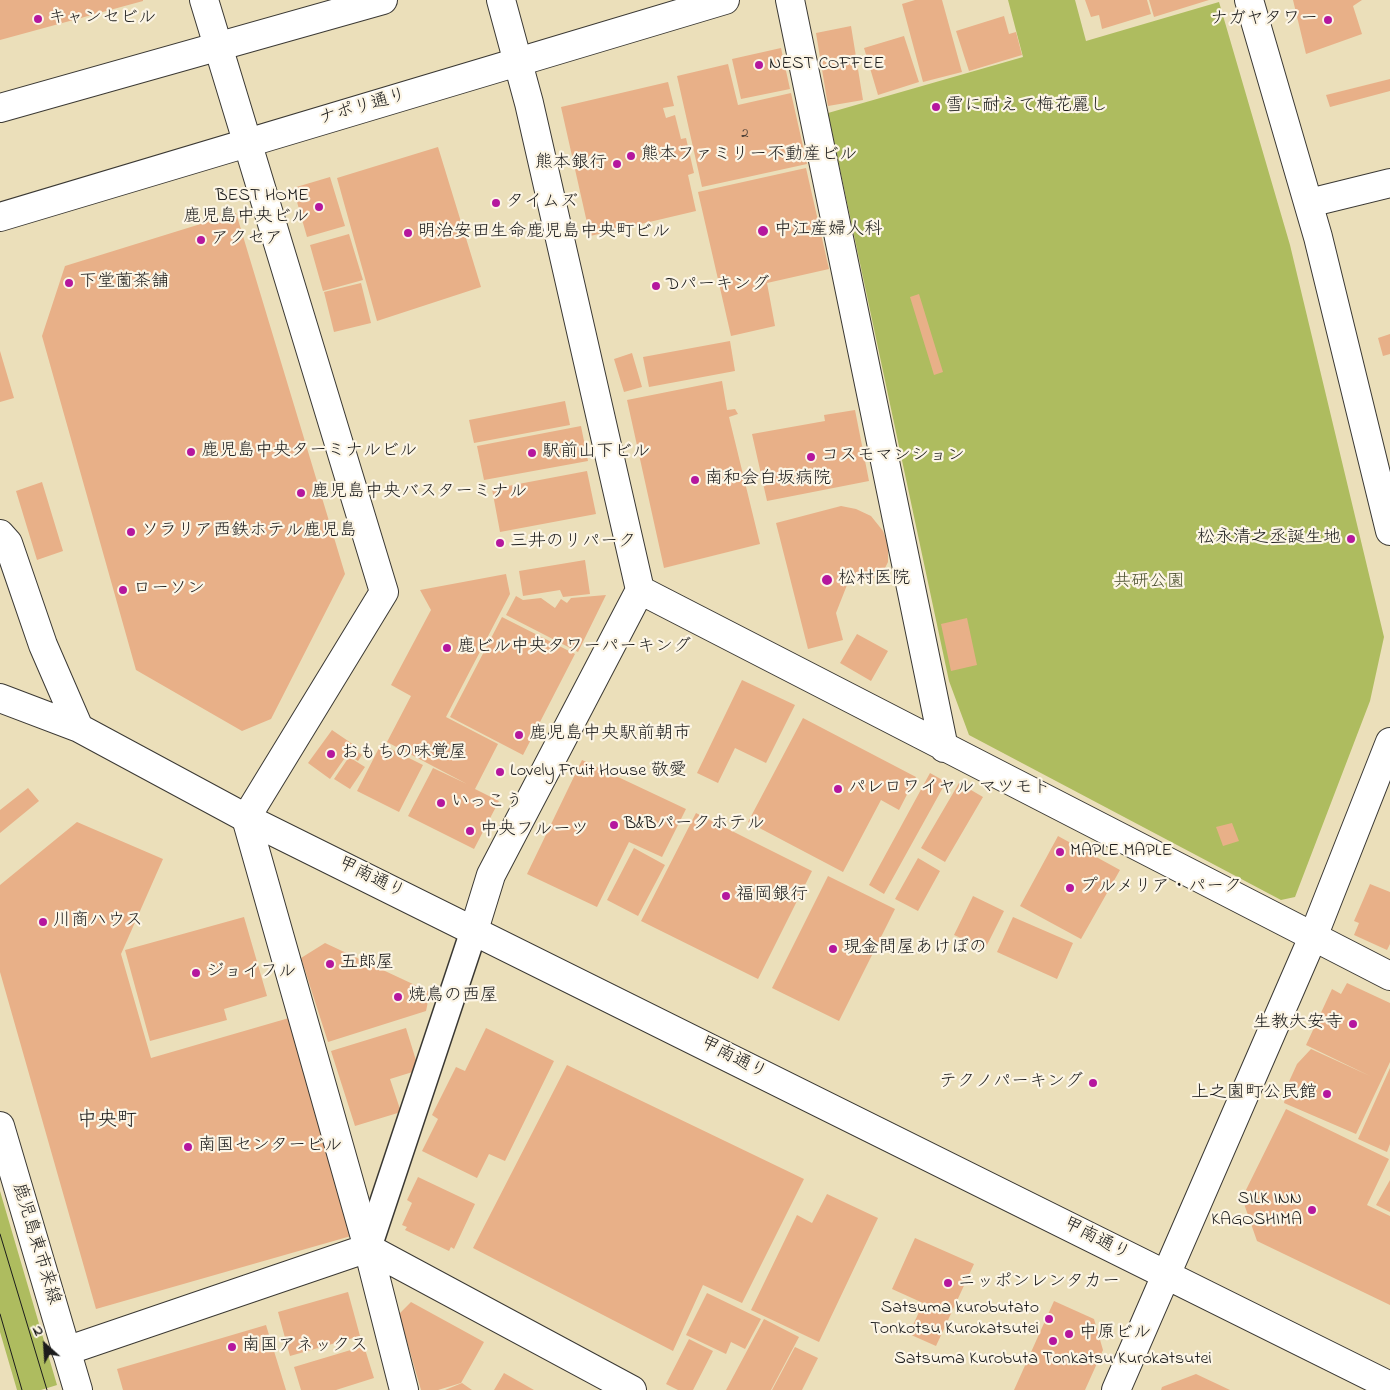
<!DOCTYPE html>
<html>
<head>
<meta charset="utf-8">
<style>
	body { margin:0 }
	#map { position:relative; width:1390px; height:1390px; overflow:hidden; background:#ebdfba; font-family:"Indie Flower",sans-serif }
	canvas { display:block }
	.north { position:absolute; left:20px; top:1320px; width:50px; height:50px; -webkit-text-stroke:4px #fcf5e5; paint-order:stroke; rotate:334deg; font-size:14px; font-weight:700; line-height:20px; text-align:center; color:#1c1c1c }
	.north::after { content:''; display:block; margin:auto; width:18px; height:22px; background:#1c1c1c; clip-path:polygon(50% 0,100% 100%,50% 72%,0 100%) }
</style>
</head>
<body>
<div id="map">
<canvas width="1390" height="1390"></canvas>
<div class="north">N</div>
</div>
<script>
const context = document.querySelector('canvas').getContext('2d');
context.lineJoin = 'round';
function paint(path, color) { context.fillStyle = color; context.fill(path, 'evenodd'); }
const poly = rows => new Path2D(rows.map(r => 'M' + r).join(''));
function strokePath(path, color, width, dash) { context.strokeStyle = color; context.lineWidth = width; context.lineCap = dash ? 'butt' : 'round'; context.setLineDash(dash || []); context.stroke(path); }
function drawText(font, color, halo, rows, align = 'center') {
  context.font = font + ' "Indie Flower","Klee One",sans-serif'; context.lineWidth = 4.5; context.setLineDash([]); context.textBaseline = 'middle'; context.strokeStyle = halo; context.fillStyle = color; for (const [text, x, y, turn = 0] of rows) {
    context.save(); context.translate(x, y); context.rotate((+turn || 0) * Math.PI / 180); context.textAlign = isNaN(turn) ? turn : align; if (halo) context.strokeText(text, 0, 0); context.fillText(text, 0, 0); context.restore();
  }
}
const green = poly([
	[1008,0,1075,0,1086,41,1219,2,1290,245,1384,637,1370,701,1295,897,1281,900,969,735,949,681,828,113,1023,57],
	[0,1191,57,1385,41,1390,17,1390,0,1332]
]);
const building = poly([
	[0,0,143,0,143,1,0,40],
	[915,0,942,0,962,72,923,82,902,4],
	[1085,0,1147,0,1151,14,1102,29,1099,15,1091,17],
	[1149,0,1209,0,1154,17],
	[1293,0,1362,0,1353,6,1362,34,1306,54],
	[1004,16,1009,34,1016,32,1022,55,969,71,956,31],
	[851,26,863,100,828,106,816,33],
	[904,36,919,82,878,95,864,48],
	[781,48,790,89,741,99,732,59],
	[728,64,738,105,791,93,807,164,702,187,677,76],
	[1390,79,1390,91,1330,107,1326,95],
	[668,82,674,106,663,108,666,118,675,115,681,139,686,138,694,173,688,175,696,211,590,236,561,107],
	[438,147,481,287,377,321,337,178],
	[806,168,829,269,767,283,775,326,731,336,698,192],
	[330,177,345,226,307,237,293,188],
	[236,213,345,574,271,719,242,731,136,670,42,336,65,266],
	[349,234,363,280,323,291,310,245],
	[361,283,371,323,334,332,324,292],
	[919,294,943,372,934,375,910,297],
	[1390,334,1390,354,1383,356,1378,338],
	[730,341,735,371,649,387,643,357],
	[0,351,14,398,0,402],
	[632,353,642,387,624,392,614,359],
	[722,381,727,410,735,409,738,414,729,417,760,544,664,568,627,400],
	[565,401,570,425,474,443,469,420],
	[855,410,869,481,767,501,752,434,825,421,824,415],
	[581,426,588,461,484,480,477,446],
	[587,471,596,514,500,532,492,489],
	[42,482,63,551,37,560,16,491],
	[841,506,856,509,871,516,883,531,888,544,888,562,881,576,847,585,836,613,843,640,808,649,776,523],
	[585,560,590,594,563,597,560,590,523,596,519,571],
	[506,574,510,594,446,717,498,744,475,789,499,801,474,849,408,816,433,768,467,784,387,742,411,696,391,685,431,610,420,590],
	[606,595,578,652,506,615,516,596,523,600,541,598,555,608,561,599,567,603,571,598],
	[502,617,575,654,523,755,450,717],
	[967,618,977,665,951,671,941,624],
	[857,634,888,651,871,681,840,663],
	[742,680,795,705,766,763,735,748,718,783,697,773],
	[803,718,916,777,899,810,881,800,843,872,748,822],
	[332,730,354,745,330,779,308,763],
	[381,744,423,765,399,812,357,791],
	[354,749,362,755,358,761,349,755],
	[349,757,365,767,350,789,334,779],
	[582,760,686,809,662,857,629,842,597,907,527,874],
	[930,773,946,782,884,894,869,885],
	[959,783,983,797,945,862,921,848],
	[28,788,39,801,0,833,0,810],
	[696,813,812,871,758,979,641,921],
	[77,822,163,859,121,954,151,1058,289,1018,351,1236,96,1309,0,972,0,885],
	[1232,823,1239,841,1223,846,1216,827],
	[1058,836,1120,870,1081,939,1020,906],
	[634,848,665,865,638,916,607,900],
	[918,858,940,871,918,911,895,899],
	[828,876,895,909,839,1021,772,988],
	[1370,884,1390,892,1390,944,1387,950,1354,935,1359,923,1354,921],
	[973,896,1004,911,985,949,954,935],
	[244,917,267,996,224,1009,227,1020,150,1041,125,950],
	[1013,917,1073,943,1057,979,997,952],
	[325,943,430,992,426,1011,328,1042,301,958],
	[1347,983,1390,1003,1390,1062,1356,1134,1284,1103,1287,1086,1297,1064,1311,1049,1370,1076,1306,1045,1332,989,1341,994],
	[406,1028,419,1070,390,1079,401,1112,355,1126,331,1051],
	[486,1028,554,1061,505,1161,489,1154,477,1178,422,1151,438,1119,432,1115,456,1067,465,1071],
	[567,1065,804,1179,742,1303,703,1285,673,1351,473,1248],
	[1390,1068,1390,1144,1387,1152,1358,1139],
	[1286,1109,1389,1159,1367,1205,1390,1216,1390,1305,1257,1241,1242,1198],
	[418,1177,475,1204,454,1249,451,1247,449,1251,405,1230,407,1227,402,1225,412,1203,407,1200],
	[1390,1180,1390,1212,1376,1205],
	[827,1194,878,1218,819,1342,751,1310,797,1215,812,1223],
	[915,1238,974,1264,936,1346,909,1334,923,1303,892,1289],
	[348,1292,360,1336,290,1356,278,1312],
	[707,1293,761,1319,745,1349,731,1342,726,1354,686,1335],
	[1054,1301,1094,1319,1103,1350,1085,1390,1014,1390],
	[411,1302,484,1342,461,1383,438,1390,421,1390,399,1314],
	[764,1319,799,1337,771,1390,726,1390],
	[266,1325,286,1390,123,1390,117,1369],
	[689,1339,713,1351,693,1390,678,1390,666,1384],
	[364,1346,374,1378,336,1390,301,1390,294,1367],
	[795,1347,818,1358,802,1390,772,1390],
	[504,1373,534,1390,494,1390],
	[1196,1374,1230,1390,1161,1390,1162,1387],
	[462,1383,472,1390,445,1390]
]);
const pedestrian = poly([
	[368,1248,474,930]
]);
const minor = poly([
	[204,0,384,592,246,818,368,1248,404,1390],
	[790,0,944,748],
	[1309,203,1390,183],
	[640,590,1390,976],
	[474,930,491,875,640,590,529,103,501,0],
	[66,1351,368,1248,632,1390]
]);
const tertiary = poly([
	[1249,0,1318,237,1390,531],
	[0,108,383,0],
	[0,217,725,0],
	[0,534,8,543,43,645,79,728],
	[0,698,79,728,246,818,1390,1386],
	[1116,1390,1313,937,1390,742]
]);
const primary = poly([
	[0,1126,78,1390]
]);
const tram = poly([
	[0,1234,47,1390],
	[0,1314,22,1390]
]);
const markers = [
	[38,19,5,"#b5179e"],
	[1328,20,5,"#b5179e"],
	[759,65,5,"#b5179e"],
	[936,107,5,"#b5179e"],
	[631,156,5,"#b5179e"],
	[617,164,5,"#b5179e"],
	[496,203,5,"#b5179e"],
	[319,207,5,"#b5179e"],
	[763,231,6,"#b5179e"],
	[408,233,5,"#b5179e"],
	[201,240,5,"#b5179e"],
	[69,283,5,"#b5179e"],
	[656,286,5,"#b5179e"],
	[191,452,5,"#b5179e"],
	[532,453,5,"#b5179e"],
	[811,457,5,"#b5179e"],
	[695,480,5,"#b5179e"],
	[301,493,5,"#b5179e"],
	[131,532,5,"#b5179e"],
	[1351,539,5,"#b5179e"],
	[500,543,5,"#b5179e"],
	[827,580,6,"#b5179e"],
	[123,590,5,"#b5179e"],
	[447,648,5,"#b5179e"],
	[519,735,5,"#b5179e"],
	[331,754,5,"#b5179e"],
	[500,772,5,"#b5179e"],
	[838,789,5,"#b5179e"],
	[441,803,5,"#b5179e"],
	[614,825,5,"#b5179e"],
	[470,831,5,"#b5179e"],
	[1060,852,5,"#b5179e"],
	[1070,888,5,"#b5179e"],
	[726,896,5,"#b5179e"],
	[43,922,5,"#b5179e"],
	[833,949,5,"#b5179e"],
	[330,964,5,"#b5179e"],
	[196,973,5,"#b5179e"],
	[398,997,5,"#b5179e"],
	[1353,1024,5,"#b5179e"],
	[1093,1083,5,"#b5179e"],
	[1327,1094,5,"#b5179e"],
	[188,1147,5,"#b5179e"],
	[1312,1210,5,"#b5179e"],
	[948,1283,5,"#b5179e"],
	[1049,1319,5,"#b5179e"],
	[1069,1334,5,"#b5179e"],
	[1053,1341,5,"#b5179e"],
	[232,1347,5,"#b5179e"]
];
const numberNames = [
	["2",745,135]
];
const poiNames = [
	["キャンセビル",48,19],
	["ナガヤタワー",1318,20,"right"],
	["NEST COFFEE",769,65],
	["雪に耐えて梅花麗し",946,107],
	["熊本ファミリー不動産ビル",641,156],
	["熊本銀行",607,164,"right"],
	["BEST HOME",309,197,"right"],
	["鹿児島中央ビル",309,218,"right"],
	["タイムズ",506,203],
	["中江産婦人科",774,231],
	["明治安田生命鹿児島中央町ビル",418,233],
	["アクセア",211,240],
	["下堂薗茶舗",79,283],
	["Dパーキング",666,286],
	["鹿児島中央ターミナルビル",201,452],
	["駅前山下ビル",542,453],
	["コスモマンション",821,457],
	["南和会白坂病院",705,480],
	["鹿児島中央バスターミナル",311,493],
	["ソラリア西鉄ホテル鹿児島",141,532],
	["松永清之丞誕生地",1341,539,"right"],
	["三井のリパーク",510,543],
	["松村医院",838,580],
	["ローソン",133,590],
	["鹿ビル中央タワーパーキング",457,648],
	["鹿児島中央駅前朝市",529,735],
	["おもちの味覚屋",341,754],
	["Lovely Fruit House 敬愛",510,772],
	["パレロワイヤル マツモト",848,789],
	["いっこう",451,803],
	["B&Bパークホテル",624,825],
	["中央フルーツ",480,831],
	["MAPLE MAPLE",1070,852],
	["プルメリア・パーク",1080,888],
	["福岡銀行",736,896],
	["川商ハウス",53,922],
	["現金問屋あけぼの",843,949],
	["五郎屋",340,964],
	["ジョイフル",206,973],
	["焼鳥の西屋",408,997],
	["生教大安寺",1343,1024,"right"],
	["テクノパーキング",1083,1083,"right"],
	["上之園町公民館",1317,1094,"right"],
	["南国センタービル",198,1147],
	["SILK INN",1302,1200,"right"],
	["KAGOSHIMA",1302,1221,"right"],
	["ニッポンレンタカー",958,1283],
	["Satsuma kurobutato",1039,1309,"right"],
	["Tonkotsu Kurokatsutei",1039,1330,"right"],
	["中原ビル",1079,1334],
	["南国アネックス",242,1347],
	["Satsuma Kurobuta Tonkatsu Kurokatsutei",1053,1360,"center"]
];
const streetNames = [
	["ナポリ通り",363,108,-16],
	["甲南通り",371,879,26],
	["甲南通り",733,1059,27],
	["甲南通り",1096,1240,27],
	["鹿児島東市来線",35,1244,73]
];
const parkNames = [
	["共研公園",1149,583]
];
const quarterNames = [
	["中央町",107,1122]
];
paint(green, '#aebc5f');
paint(building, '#e8b088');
strokePath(pedestrian, '#3b3934', 29);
strokePath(minor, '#3b3934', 30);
strokePath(tertiary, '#3b3934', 30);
strokePath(primary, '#3b3934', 30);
strokePath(pedestrian, '#fff', 26);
strokePath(minor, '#fff', 28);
strokePath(tertiary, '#fff', 28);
strokePath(primary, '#fff', 28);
strokePath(tram, '#1c1c1c', 1);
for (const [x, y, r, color] of markers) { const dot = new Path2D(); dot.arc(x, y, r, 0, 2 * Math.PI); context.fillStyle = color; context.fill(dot); strokePath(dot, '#fcf5e5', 2); }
drawText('15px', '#4f4137', null, numberNames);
drawText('18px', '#1c1c1c', '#fcf5e5', poiNames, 'left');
drawText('18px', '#1c1c1c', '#fcf5e5', streetNames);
drawText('18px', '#4f5433', '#fcf5e5', parkNames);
drawText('20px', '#1c1c1c', '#fcf5e5', quarterNames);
</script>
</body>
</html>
